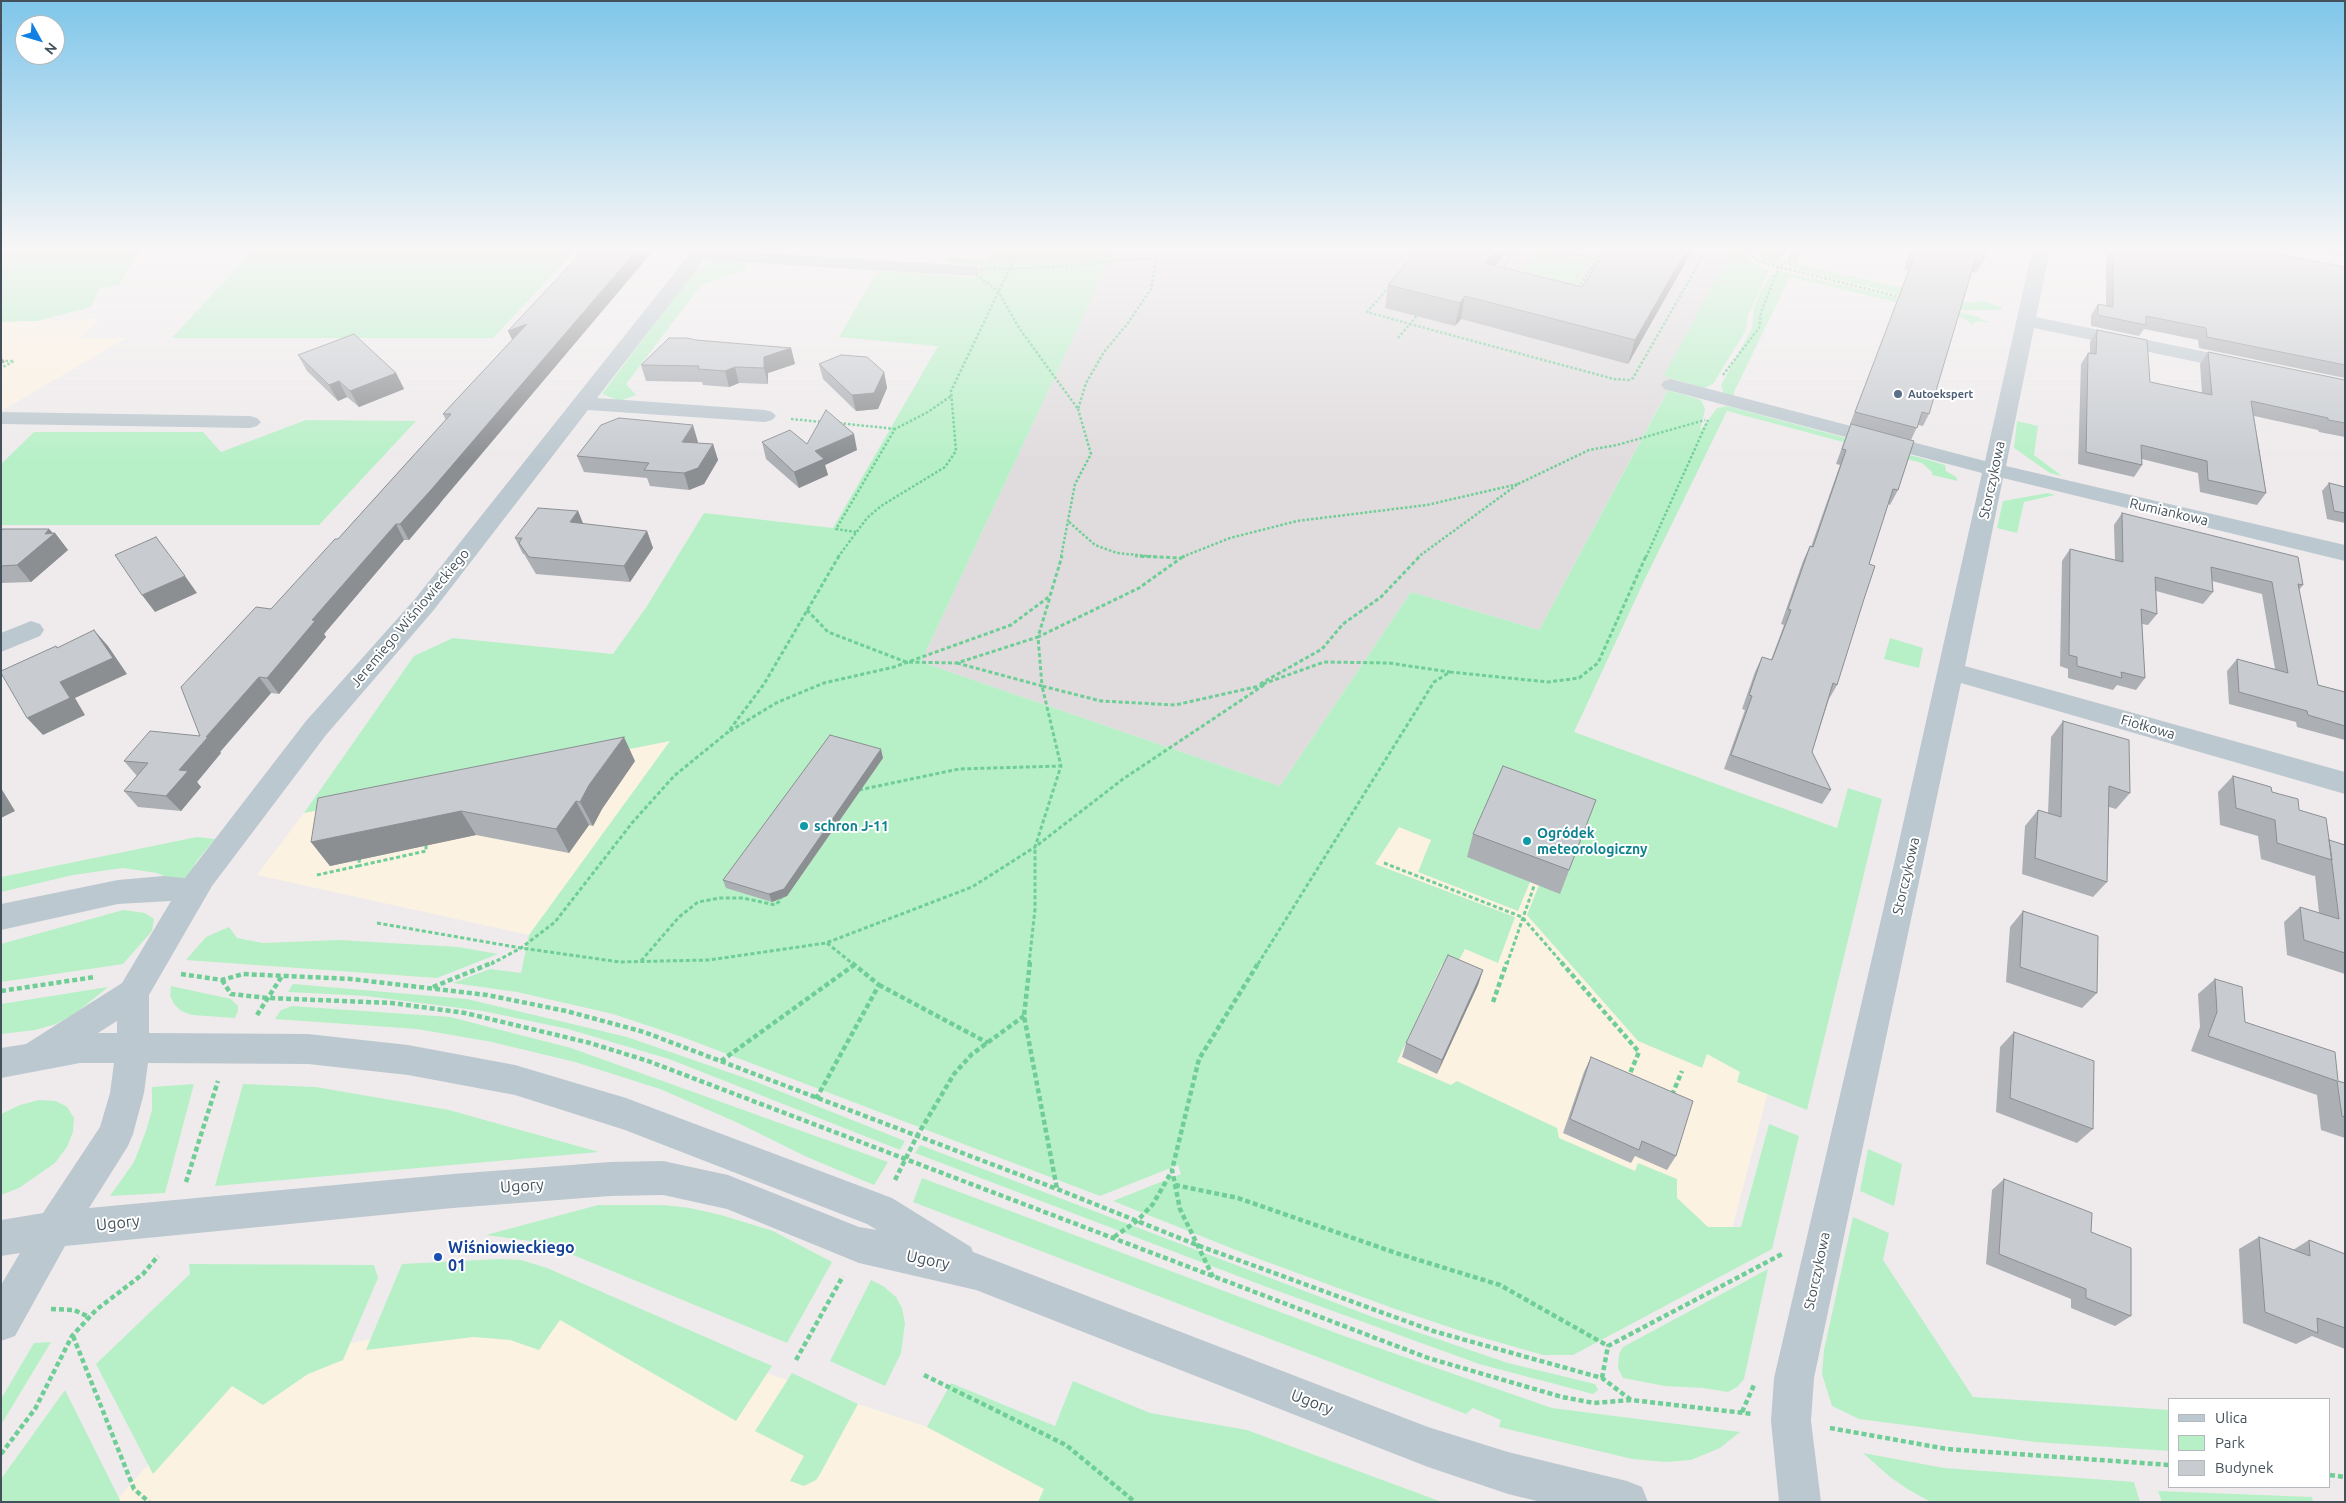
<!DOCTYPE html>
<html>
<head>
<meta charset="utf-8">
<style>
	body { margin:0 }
	#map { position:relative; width:2346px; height:1503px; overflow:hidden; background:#efebec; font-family:Ubuntu,sans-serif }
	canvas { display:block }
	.frame { position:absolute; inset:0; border:2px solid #44515a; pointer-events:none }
	.legend { position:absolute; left:2168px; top:1398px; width:162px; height:90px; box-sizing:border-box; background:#fff; border:1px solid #b4b9bd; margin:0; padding:6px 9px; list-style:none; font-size:15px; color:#44515a }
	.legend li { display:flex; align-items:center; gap:10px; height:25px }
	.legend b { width:25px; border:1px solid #b4b9bd }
	.north { position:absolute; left:15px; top:15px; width:50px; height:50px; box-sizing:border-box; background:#fff; border:1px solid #b4b9bd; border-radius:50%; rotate:129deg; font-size:14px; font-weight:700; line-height:20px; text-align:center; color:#44515a }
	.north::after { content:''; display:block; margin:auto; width:18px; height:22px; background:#1280e2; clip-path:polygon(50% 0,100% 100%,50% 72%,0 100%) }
</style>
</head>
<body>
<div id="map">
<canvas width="2346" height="1503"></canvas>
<div class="frame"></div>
<ul class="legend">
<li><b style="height:6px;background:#bcc8cf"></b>Ulica</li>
<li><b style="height:14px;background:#b7f0c7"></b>Park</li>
<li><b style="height:14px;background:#c8ccd1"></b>Budynek</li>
</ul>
<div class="north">N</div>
</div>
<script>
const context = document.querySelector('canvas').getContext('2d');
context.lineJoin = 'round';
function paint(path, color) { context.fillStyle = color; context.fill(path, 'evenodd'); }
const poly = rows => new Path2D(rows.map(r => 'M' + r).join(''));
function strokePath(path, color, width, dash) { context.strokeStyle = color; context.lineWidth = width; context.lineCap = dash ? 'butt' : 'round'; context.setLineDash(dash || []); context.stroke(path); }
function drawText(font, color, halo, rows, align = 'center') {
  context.font = font + ' Ubuntu,sans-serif'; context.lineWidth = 4; context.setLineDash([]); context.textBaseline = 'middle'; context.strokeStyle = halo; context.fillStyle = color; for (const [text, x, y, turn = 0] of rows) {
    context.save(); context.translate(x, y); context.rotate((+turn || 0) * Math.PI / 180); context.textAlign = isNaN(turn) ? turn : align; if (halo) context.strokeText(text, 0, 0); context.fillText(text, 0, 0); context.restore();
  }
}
const commercial = poly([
	[98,319,81,338,126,338,1,411,1,322],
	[1452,688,1837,828,1730,1237,1185,1163],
	[671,741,529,935,257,875,304,813],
	[551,1301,927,1427,1044,1489,1038,1502,115,1502,234,1368]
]);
const education = poly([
	[1117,251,1742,251,1539,630,1411,592,1280,786,921,662,1111,257]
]);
const green = poly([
	[1,251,140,251,119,285,99,289,91,307,37,321,1,322],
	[252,251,575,251,493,338,172,338],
	[993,251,1117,251,1111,257,921,662,1280,786,1411,592,1539,630,1668,390,1701,400,1705,409,1700,431,1717,408,1727,406,1932,461,1945,465,1946,471,1956,477,1958,481,1932,475,1932,472,1922,463,1727,411,1644,581,1574,732,1837,828,1848,788,1882,799,1807,1110,1737,1082,1740,1072,1707,1054,1702,1068,1638,1041,1527,915,1539,885,1530,882,1518,911,1418,872,1431,840,1399,827,1375,864,1515,917,1498,963,1465,949,1454,969,1442,965,1397,1062,1451,1085,1457,1081,1557,1128,1559,1138,1635,1171,1638,1163,1677,1179,1677,1198,1708,1227,1741,1227,1769,1124,1799,1136,1772,1249,1573,1355,1543,1355,1470,1334,1395,1309,1251,1256,1113,1201,1181,1174,1178,1165,1100,1196,685,1038,613,1014,517,992,453,983,490,969,521,973,529,935,670,741,304,813,414,656,453,638,613,654,647,606,704,513,833,528,938,346,839,337,875,275,883,271,977,278,984,266,953,264,948,260,951,258,988,260],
	[1538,251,1549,251,1591,261,1576,284,1523,271],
	[1731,251,1747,251,1752,262,1769,271,1748,315,1746,330,1713,384,1704,388,1670,378,1664,375],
	[1755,251,1786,251,1779,261,1776,263,1763,260],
	[1791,251,1802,251,1796,264,1969,303,1981,301,2003,307,2000,310,1965,310,1799,270,1787,264],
	[722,260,744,261,748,269,701,285,626,384,636,395,620,401,602,394,692,274,700,267],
	[1781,271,1980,317,1980,319,1992,323,1976,321,1973,325,1963,318,1790,277,1734,392,1734,397,1724,394,1721,385,1752,328,1754,308,1759,295,1771,275],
	[306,420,416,421,319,525,1,525,1,464,34,432,203,432,221,452],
	[2017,421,2038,426,2034,455,2062,476,2050,473,2014,448],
	[2048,493,2055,495,2024,502,2017,533,1997,528,2003,501],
	[1890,638,1923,648,1919,668,1884,659],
	[197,837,215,839,196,862,190,875,183,879,175,881,157,873,123,868,73,875,1,892,1,877],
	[123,910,145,913,154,919,152,931,123,964,1,982,1,944],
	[229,927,237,938,263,943,339,940,458,947,498,954,437,978,186,960,206,937],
	[293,984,467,999,627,1037,754,1081,905,1141,900,1150,669,1059,568,1029,483,1011,366,996,288,992],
	[171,986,231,999,238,1006,238,1011,235,1018,192,1015,181,1011,174,1004,170,996],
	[108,987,76,1013,56,1024,35,1030,1,1034,1,1004],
	[292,1006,450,1017,571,1048,888,1162,874,1185,807,1157,736,1122,660,1089,575,1062,492,1042,417,1029,275,1019,281,1010],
	[194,1084,165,1193,110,1196,134,1162,146,1131,152,1110,152,1087],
	[243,1084,316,1087,449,1110,599,1152,215,1186],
	[39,1100,56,1101,67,1107,74,1118,73,1132,67,1147,55,1163,19,1188,1,1195,1,1114,20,1105],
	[920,1145,1373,1317,1508,1363,1595,1384,1598,1390,1593,1394,1479,1364,1264,1286,915,1153],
	[1868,1149,1902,1164,1894,1206,1860,1191],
	[922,1178,1347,1337,1552,1408,1740,1432,1720,1448,1691,1460,1666,1462,1632,1459,1499,1427,1501,1420,1473,1408,1466,1414,913,1202],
	[598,1205,664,1205,690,1208,721,1215,773,1231,832,1262,787,1343,544,1243,486,1235],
	[1853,1217,1889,1233,1883,1260,1973,1397,2170,1410,2170,1451,2035,1442,1859,1419,1832,1406,1822,1374,1824,1350],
	[499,1259,521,1260,547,1268,772,1366,736,1421,560,1320,539,1350,510,1340,474,1337,366,1350,402,1264],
	[189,1264,374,1265,378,1278,343,1360,308,1374,263,1405,232,1386,153,1474,96,1364,190,1274],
	[1768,1269,1744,1379,1737,1387,1728,1392,1703,1388,1665,1386,1623,1378,1618,1368,1619,1354,1623,1347],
	[871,1280,883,1286,896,1297,902,1308,905,1323,901,1353,885,1386,830,1361],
	[51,1342,1,1425,1,1399,34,1343],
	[792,1373,858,1404,820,1474,816,1480,804,1486,790,1481,804,1456,755,1431],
	[1073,1381,1150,1413,1247,1430,1442,1502,1038,1502,1044,1489,927,1427,951,1383,1055,1426],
	[65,1390,121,1502,1,1502,1,1479],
	[1863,1453,1944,1468,2134,1482,2140,1502,1931,1502,1909,1490,1890,1477],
	[2158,1491,2312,1497,2313,1502,2162,1502]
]);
const pathFar2 = poly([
	[1563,251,1597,259],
	[1751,251,1754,258,1763,263,1900,297],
	[1127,259,1156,259,1151,289,1128,323,1104,352,1086,383,1078,409,1019,328,998,291,971,271,989,268,1009,269,1082,265,1127,259],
	[1501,270,1515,251],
	[1389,287,1367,312,1410,324,1418,314],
	[1578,288,1603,251],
	[1398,338,1410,324,1614,379,1629,380,1633,378,1706,251],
	[1,361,14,361,1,368],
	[1723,375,1759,328,1761,312,1779,267,1796,251],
	[791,419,822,422],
	[839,423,895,429],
	[1518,484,1589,450,1617,445,1705,420],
	[1069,522,1095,545,1117,553,1158,557],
	[856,532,836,529,895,429,928,412,951,396],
	[838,557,867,518,881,506,945,467,956,451,951,391,1018,251],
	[1061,557,1075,484,1091,454,1078,409],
	[1182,557,1230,538,1297,521,1427,505,1518,484,1418,557],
	[1646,557,1708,420]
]);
const pathFar1 = poly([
	[1181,558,1185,556],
	[807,610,828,632,906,662,957,663,1038,637,1050,597],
	[957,663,1042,686,1038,637,1139,588,1181,558,1135,556],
	[1260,684,1322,649,1343,624,1381,597,1420,556],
	[1263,684,1324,662,1389,663,1450,672],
	[1264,685,1123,779,1035,847,1061,766,1042,686,1101,701,1175,705,1264,685],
	[730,731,776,703,824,683,894,667,1011,625,1050,596,1062,556],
	[859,790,959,769,1061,766],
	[1384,863,1522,917,1563,964],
	[358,866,426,851,426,843],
	[317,875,358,866,360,858],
	[377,923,521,948,620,962,709,960,826,943,972,887,1035,847],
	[827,943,853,964],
	[641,961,679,917,698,902,720,898,743,898,775,905,781,900,780,895],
	[491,964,521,948,555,922,632,823,674,776,728,732,764,684,839,556],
	[1029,964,1035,909,1035,847],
	[1258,964,1434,682,1450,672,1548,682,1579,678,1598,663,1646,556],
	[1507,964,1534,886]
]);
const path = poly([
	[1030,962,1024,1016,1057,1189],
	[1561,962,1639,1052,1628,1078],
	[181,974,222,980,243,974,351,979,487,995,566,1011,644,1032,1057,1189,1197,1245,1433,1331,1602,1378,1631,1400],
	[222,980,231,994,268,998,392,1003,465,1013,590,1043,648,1061,1428,1358,1562,1397,1594,1403,1631,1400,1753,1414],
	[879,985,988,1043],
	[433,987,494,962],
	[1,991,95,977],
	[1493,1002,1507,962],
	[257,1015,282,976],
	[721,1061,854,965],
	[1672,1095,1682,1071],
	[816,1099,879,985,851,962],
	[895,1180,917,1136,954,1074,972,1054,1024,1016],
	[186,1182,218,1081],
	[1175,1185,1238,1198,1396,1253,1500,1285,1608,1346],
	[1114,1237,1137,1221,1153,1204,1172,1171],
	[1213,1277,1180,1209,1172,1170,1199,1059,1259,962],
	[51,1309,74,1310,89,1317],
	[73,1336,134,1489,149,1502],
	[796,1360,843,1276],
	[924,1375,1066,1445,1135,1502],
	[1602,1378,1608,1346,1784,1253],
	[1742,1412,1754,1385],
	[1830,1428,1947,1449,2170,1465],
	[1,1454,35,1409,72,1336,96,1310,143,1274,158,1256],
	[2330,1475,2345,1477]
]);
const minor = poly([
	[692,251,737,251,971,266,977,267,980,271,977,275,971,276,704,260,597,398,765,410,772,412,776,416,772,420,765,422,588,410,433,611,326,735,212,886,149,995,149,1033,308,1034,408,1045,515,1065,626,1098,892,1198,971,1247,973,1252,1428,1427,1508,1452,1627,1481,1642,1487,1648,1502,1541,1502,1508,1494,1428,1467,976,1290,859,1263,727,1209,663,1195,610,1196,453,1208,65,1246,15,1336,1,1341,1,1285,20,1253,1,1256,1,1220,43,1213,100,1127,110,1093,114,1063,80,1063,1,1078,1,1048,26,1044,122,983,171,901,118,904,1,930,1,904,118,880,163,876,185,878,306,721,415,599,692,251],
	[117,1021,117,1033,98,1033,117,1021],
	[148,1063,308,1064,408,1075,515,1095,625,1130,867,1224,877,1230,859,1227,728,1175,663,1161,610,1162,453,1174,89,1208,128,1146,133,1134,144,1093,148,1063],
	[2032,251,2050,251,2036,317,2240,359,2247,361,2250,365,2247,369,2240,371,2034,328,2006,466,2345,545,2345,561,2003,478,1965,666,2345,772,2345,794,1961,683,1814,1378,1811,1421,1821,1502,1779,1502,1771,1421,1774,1378,1896,855,1982,473,1664,389,1661,385,1664,381,1671,379,1985,461,2032,251],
	[2328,251,2345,251,2345,257,2331,255,2328,251],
	[1,412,250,416,257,418,261,422,257,426,250,428,1,424,1,412],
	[31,621,40,624,44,630,40,636,1,652,1,633,31,621]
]);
const wall = poly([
	[583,251,439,505,409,540,404,540,324,634,326,637,279,694,271,693,220,752,221,753,197,782,201,787,181,811,138,807,124,791,137,776,124,761,200,736,271,609,338,539,446,420,443,414,512,340],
	[1692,251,1628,364,1461,319,1455,326,1385,308,1388,285,1496,266,1582,287],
	[1910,251,1987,251,1985,257,1980,268,1979,268,1976,273,1972,272,1929,414,1923,426,1918,425,1911,440,1850,424,1908,271,1904,270],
	[2106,251,2263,251,2345,267,2345,378,2199,348,2198,340,2144,329,2139,336,2091,326,2091,315,2098,304,2106,306],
	[2097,330,2150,382,2202,393,2200,364,2208,352,2345,380,2345,437,2319,432,2318,430,2254,416,2266,493,2257,505,2200,492,2198,473,2142,459,2142,465,2134,477,2078,464,2081,364,2088,353,2090,353,2090,342],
	[696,340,791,348,795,364,768,373,768,384,739,383,729,387,703,385,702,382,646,381,641,365],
	[298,355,396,373,404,389,359,407,347,397,338,401,307,371],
	[819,364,884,372,887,388,878,409,856,411,823,379],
	[1851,424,1898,490,1890,505,1888,504,1869,564,1837,685,1829,699,1812,752,1831,790,1822,804,1724,769,1745,710,1742,709,1755,672,1762,657,1771,660,1784,625,1781,624,1803,561,1810,546,1811,547,1840,465,1836,464,1845,439],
	[698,442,697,443,713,444,718,460,704,484,689,490,650,486,647,478,584,472,577,456],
	[762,442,807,444,857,450,825,465,828,475,799,488,766,459],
	[2329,483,2345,487,2345,523,2327,519,2322,491],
	[578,511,583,524,647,531,653,548,630,582,536,574,524,554,523,554,515,538],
	[2122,513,2303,585,2299,590,2318,685,2345,692,2345,740,2297,727,2296,722,2229,704,2227,671,2237,659,2275,669,2262,594,2212,581,2213,592,2203,604,2156,591,2157,614,2148,625,2142,624,2145,678,2136,690,2117,685,2113,690,2068,678,2068,669,2060,666,2062,561,2070,549,2115,560,2114,525],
	[49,529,53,534,55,533,68,550,31,582,1,583,1,531],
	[2063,721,2130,793,2116,809,2109,807,2107,882,2093,897,2022,874,2025,826,2038,810,2048,813,2051,737],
	[883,758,787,896,772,902,726,888,723,880],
	[635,761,602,809,593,826,589,825,569,853,476,835,330,866,311,842],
	[2233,776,2272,792,2329,841,2345,845,2345,974,2287,955,2284,922,2300,907,2319,913,2315,875,2314,876,2261,859,2258,836,2220,825,2218,792],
	[1596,800,1560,894,1467,857,1473,834],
	[2023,911,2097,993,2082,1008,2006,982,2010,927],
	[1483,970,1478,985,1437,1074,1402,1057,1406,1043],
	[2215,979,2245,1022,2338,1081,2345,1083,2345,1138,2321,1130,2317,1095,2191,1051,2200,1027,2198,994],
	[2014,1032,2093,1129,2077,1143,1996,1112,2000,1047],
	[1591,1057,1676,1156,1667,1170,1635,1156,1631,1163,1563,1133,1584,1072],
	[2004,1179,2091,1232,2131,1316,2115,1326,2071,1308,2071,1299,1986,1264,1992,1190],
	[2259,1237,2293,1250,2309,1240,2344,1254,2345,1253,2345,1349,2312,1336,2296,1344,2243,1323,2239,1249]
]);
const shadedWall = poly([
	[636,251,653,251,409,540,400,524],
	[1494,251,1507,251,1480,286,1485,263],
	[1686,251,1692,251,1628,364,1635,340],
	[1465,296,1461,319,1455,326,1460,303],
	[527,324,515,346,508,331],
	[791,348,795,364,768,373,768,384,764,368,764,357],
	[1,357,5,362,1,364],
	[735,367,739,383,729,387,725,371],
	[884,372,887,388,878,409,856,411,852,395],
	[396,373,404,389,359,407,350,391],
	[339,381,347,397,338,401,329,385],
	[693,425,698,442,688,458,682,442],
	[854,434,857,450,825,465,828,475,799,488,794,472,815,451],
	[713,444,718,460,704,484,689,490,684,473],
	[578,511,585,528,570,522],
	[396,524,404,540,324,634,326,637,279,694,267,678,312,620],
	[49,529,54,534,55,533,68,550,31,582,17,565],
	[647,531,653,548,630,582,624,566],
	[185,576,197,593,155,612,142,595],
	[94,630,108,646,127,674,75,698,85,715,43,735,27,718,60,682],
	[259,677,271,693,220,752,221,753,197,782,201,787,181,811,166,796,179,770,206,737],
	[624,737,635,761,602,809,593,826,580,802,589,785],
	[881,749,883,758,787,896,772,902,769,894],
	[1,788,15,811,1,818],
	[576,801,589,825,569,853,556,829],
	[461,811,476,835,330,866,311,842],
	[1483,970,1478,985,1437,1074,1442,1060]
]);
const building = poly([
	[583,251,636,251,431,490,400,524,396,524,312,620,315,621,267,678,259,677,206,737,208,737,179,770,188,771,166,796,124,791,148,763,124,761,150,731,200,736,181,687,256,607,271,609,335,539,338,539,451,414,443,414,527,324,508,331,583,251],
	[1417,251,1494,251,1485,263,1582,287,1606,251,1686,251,1635,340,1465,296,1460,303,1388,285,1417,251],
	[1912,251,1987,251,1985,257,1983,256,1982,262,1975,260,1929,414,1922,412,1917,428,1855,412,1913,260,1909,259,1912,251],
	[2113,251,2263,251,2345,267,2345,365,2207,337,2206,328,2146,316,2146,325,2098,315,2098,304,2113,307,2113,251],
	[2097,330,2147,340,2150,382,2212,395,2208,352,2345,380,2345,423,2328,420,2328,418,2251,401,2266,493,2208,480,2207,461,2141,445,2142,465,2086,452,2088,353,2096,354,2097,330],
	[354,334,396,373,350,391,339,381,329,385,298,355,354,334],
	[669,338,687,338,696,340,791,348,764,357,764,368,735,367,725,371,698,369,699,366,641,365,669,338],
	[841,355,867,357,884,372,874,393,852,395,819,364,841,355],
	[826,410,854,434,815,451,824,459,794,472,762,442,790,430,807,444,826,410],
	[619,418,693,425,682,442,713,444,698,468,684,473,644,470,649,463,577,456,601,425,619,418],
	[1851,424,1914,441,1898,490,1893,489,1869,564,1875,566,1864,599,1837,685,1833,683,1812,752,1831,790,1731,755,1752,696,1749,695,1762,657,1772,660,1791,610,1788,609,1810,546,1813,547,1846,450,1842,449,1851,424],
	[2329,483,2345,487,2345,513,2334,511,2329,483],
	[538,508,578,511,570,522,647,531,624,566,529,557,519,543,522,538,515,538,538,508],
	[2122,513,2298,557,2303,585,2298,584,2318,685,2345,692,2345,726,2308,715,2307,711,2239,692,2237,659,2288,673,2272,582,2211,567,2213,592,2155,577,2157,614,2141,609,2145,678,2121,672,2122,678,2077,666,2077,657,2069,655,2070,549,2123,562,2122,513],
	[3,529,49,529,45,534,55,533,17,565,1,566,1,531,3,529],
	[156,537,185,576,142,595,115,555,156,537],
	[94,630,113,658,60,682,70,698,27,718,1,673,1,671,56,646,57,648,94,630],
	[2063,721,2129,740,2130,793,2109,786,2107,882,2035,858,2038,810,2061,817,2063,721],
	[830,735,881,749,784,889,769,894,723,880,830,735],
	[624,737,589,785,580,802,576,801,556,829,461,811,311,842,318,798,624,737],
	[1503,766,1596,800,1569,870,1473,834,1503,766],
	[2233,776,2271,787,2272,792,2298,799,2299,810,2326,818,2332,860,2277,843,2275,820,2236,808,2233,776],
	[2329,840,2345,845,2345,953,2304,940,2300,907,2339,919,2329,840],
	[2023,911,2098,936,2097,993,2020,967,2023,911],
	[1448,955,1483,970,1442,1060,1406,1043,1448,955],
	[2215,979,2242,987,2245,1022,2335,1052,2338,1081,2345,1083,2345,1117,2342,1116,2337,1081,2208,1036,2217,1012,2215,979],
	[2014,1032,2094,1061,2093,1129,2010,1098,2014,1032],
	[1591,1057,1693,1101,1676,1156,1642,1141,1639,1150,1570,1119,1591,1057],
	[2004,1179,2092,1213,2091,1232,2131,1248,2131,1316,2086,1298,2086,1289,1999,1254,2004,1179],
	[2259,1237,2310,1256,2309,1240,2345,1254,2345,1328,2317,1318,2318,1333,2265,1312,2259,1237]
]);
const markers = [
	[1898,394,5,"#5c6f8a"],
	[804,826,5,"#0f9aa8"],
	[1527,841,5,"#0f9aa8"],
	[438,1257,5,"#1a4fb4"]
];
const farServicenames = [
	["Autoekspert",1908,394]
];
const streetNames = [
	["Storczykowa",1992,480,-78],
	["Rumiankowa",2169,512,13],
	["Jeremiego Wiśniowieckiego",410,618,-50],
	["Fiołkowa",2148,727,16],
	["Storczykowa",1906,876,-77],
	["Storczykowa",1817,1271,-78]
];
const cultureNames = [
	["schron J-11",814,826],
	["Ogródek",1537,833],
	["meteorologiczny",1537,849]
];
const nearStreetnames = [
	["Ugory",522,1186,-4],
	["Ugory",118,1223,-6],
	["Ugory",928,1260,12],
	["Ugory",1312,1402,21]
];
const nearTransitnames = [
	["Wiśniowieckiego",448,1248],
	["01",448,1266]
];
paint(commercial, '#fcf2e2');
paint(education, '#e0dcde');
paint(green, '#b7f0c7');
strokePath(pathFar2, '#6ece96', 2.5, [2.5, 2]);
strokePath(pathFar1, '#6ece96', 3, [4, 2.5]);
strokePath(path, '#6ece96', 4.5, [5, 3]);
paint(minor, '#bcc8cf');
paint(wall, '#acafb4');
paint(shadedWall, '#8c8f92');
paint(building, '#c8ccd1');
strokePath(building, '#8c8f92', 1);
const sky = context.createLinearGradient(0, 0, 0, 461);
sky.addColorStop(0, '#7fc6ea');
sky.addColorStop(0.54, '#f8f6f6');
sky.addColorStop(1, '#f8f6f600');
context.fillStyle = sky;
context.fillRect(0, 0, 2346, 461);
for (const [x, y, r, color] of markers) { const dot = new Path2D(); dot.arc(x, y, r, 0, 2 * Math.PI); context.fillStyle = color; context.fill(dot); strokePath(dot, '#fff', 2); }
drawText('bold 11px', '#4e5e75', '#fff', farServicenames, 'left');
drawText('14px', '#44515a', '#fff', streetNames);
drawText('bold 14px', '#0d838f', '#fff', cultureNames, 'left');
drawText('16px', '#44515a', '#fff', nearStreetnames);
drawText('bold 16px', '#164399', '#fff', nearTransitnames, 'left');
</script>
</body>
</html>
